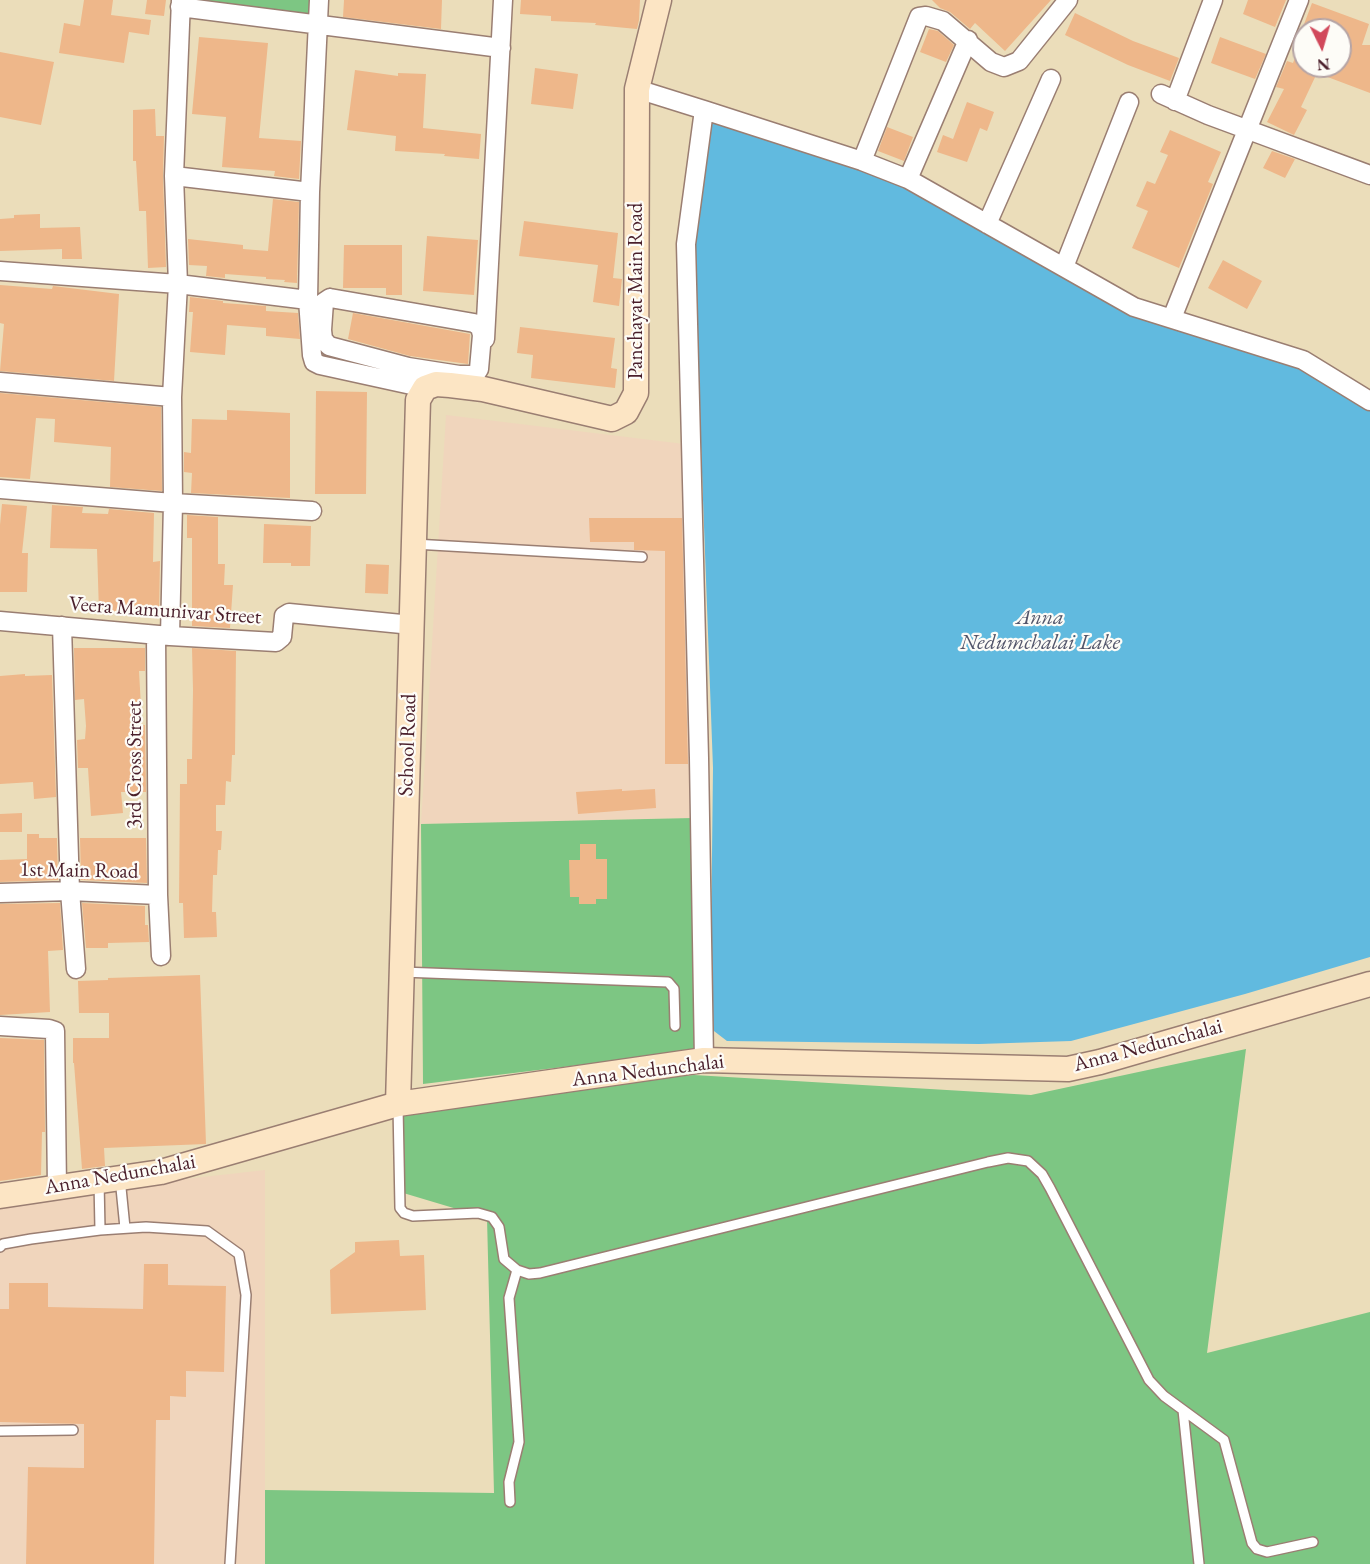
<!DOCTYPE html>
<html>
<head>
<meta charset="utf-8">
<style>
	body { margin:0 }
	#map { position:relative; width:1370px; height:1564px; overflow:hidden; background:#ebddba; font-family:"EB Garamond",serif }
	canvas { display:block }
	.north { position:absolute; left:1292px; top:18px; width:60px; height:60px; box-sizing:border-box; background:#fdfcf7; border:2px solid #b5a4a5; border-radius:50%; rotate:175deg; font-size:16px; font-weight:700; line-height:24px; text-align:center; color:#4a1f2b }
	.north::after { content:''; display:block; margin:auto; width:21px; height:27px; background:#d1495b; clip-path:polygon(50% 0,100% 100%,50% 72%,0 100%) }
</style>
</head>
<body>
<div id="map">
<canvas width="1370" height="1564"></canvas>
<div class="north">N</div>
</div>
<script>
const context = document.querySelector('canvas').getContext('2d');
context.lineJoin = 'round';
function paint(path, color) { context.fillStyle = color; context.fill(path, 'evenodd'); }
const poly = rows => new Path2D(rows.map(r => 'M' + r).join(''));
function strokePath(path, color, width, dash) { context.strokeStyle = color; context.lineWidth = width; context.lineCap = dash ? 'butt' : 'round'; context.setLineDash(dash || []); context.stroke(path); }
function drawText(font, color, halo, rows, align = 'center') {
  context.font = font + ' "EB Garamond",serif'; context.lineWidth = 4.5; context.setLineDash([]); context.textBaseline = 'middle'; context.strokeStyle = halo; context.fillStyle = color; for (const [text, x, y, turn = 0] of rows) {
    context.save(); context.translate(x, y); context.rotate((+turn || 0) * Math.PI / 180); context.textAlign = isNaN(turn) ? turn : align; if (halo) context.strokeText(text, 0, 0); context.fillText(text, 0, 0); context.restore();
  }
}
const built = poly([
	[446,415,684,444,693,818,421,824],
	[265,1170,265,1564,0,1564,0,1200]
]);
const green = poly([
	[189,0,311,0,310,15],
	[693,818,695,1051,423,1084,421,824],
	[1246,1049,1207,1353,1370,1312,1370,1564,265,1564,265,1490,494,1493,487,1218,400,1192,402,1106,694,1075,1031,1095]
]);
const water = poly([
	[711,121,903,184,1133,314,1293,363,1370,409,1370,957,1245,994,1071,1041,979,1044,727,1041,710,1028,713,768,693,230]
]);
const building = poly([
	[84,0,113,0,111,15,151,20,149,35,129,32,124,63,59,53,64,23,80,26],
	[147,0,166,0,164,16,145,14],
	[344,0,442,0,441,29,343,17],
	[521,0,640,0,639,20,637,29,595,25,596,23,551,21,551,16,520,14],
	[932,0,1051,0,1005,51,975,23,970,29,950,12,940,8],
	[1248,0,1286,0,1275,27,1243,14],
	[1312,3,1369,24,1362,45,1370,45,1370,93,1317,73,1301,107,1307,110,1294,135,1267,122,1284,89,1276,87,1287,61,1293,63,1303,36,1304,66,1340,66,1340,30,1312,30,1303,27],
	[1075,13,1133,41,1179,58,1170,81,1128,65,1065,35],
	[929,29,938,31,954,45,946,62,920,52],
	[199,37,268,43,259,138,301,141,299,179,274,176,275,171,222,167,226,117,192,114],
	[1220,37,1266,54,1255,79,1211,63],
	[0,52,54,62,41,125,0,117],
	[535,68,578,74,573,109,531,104],
	[355,70,398,76,398,73,426,74,423,128,481,134,479,159,444,156,445,154,395,151,396,136,347,130],
	[967,102,994,112,987,131,980,128,967,162,937,152,943,135,953,139],
	[155,109,156,136,164,136,163,176,166,267,148,268,146,211,139,211,136,161,133,161,133,110],
	[887,127,913,137,904,161,878,151],
	[1170,130,1221,152,1208,182,1213,184,1179,268,1132,248,1148,211,1136,206,1147,181,1155,184,1168,155,1160,152],
	[1272,151,1295,159,1285,178,1263,168],
	[273,199,299,202,297,283,284,282,285,280,266,279,266,277,225,274,225,278,206,276,207,266,189,265,188,239,243,245,243,249,268,251],
	[40,214,40,228,80,227,82,259,62,259,62,249,0,251,0,219,14,218,14,215],
	[524,221,618,233,613,278,622,279,619,306,593,302,598,265,519,256],
	[427,236,478,240,474,295,423,291],
	[344,245,402,245,402,295,386,295,386,288,343,288],
	[1223,260,1262,281,1247,309,1208,288],
	[0,285,52,289,53,286,119,294,114,381,0,371,4,324,0,323],
	[190,297,223,301,223,303,266,306,266,311,298,313,300,339,266,336,266,328,227,325,225,355,190,352,193,312,189,312],
	[353,313,470,334,468,364,410,356,348,339],
	[520,327,615,338,611,368,617,369,615,388,531,378,533,355,517,353],
	[316,391,367,392,366,494,315,494],
	[0,393,161,407,162,491,110,487,111,447,54,442,55,419,36,418,30,479,0,477],
	[227,410,290,413,290,498,191,493,192,473,184,472,184,452,191,453,192,419,227,420],
	[2,504,27,506,22,553,28,553,27,592,0,592,0,525],
	[52,505,83,507,82,513,108,514,109,509,154,513,153,562,160,561,159,614,127,615,127,611,99,612,97,549,50,548],
	[187,515,218,517,218,564,225,564,224,585,233,585,230,628,192,626,192,538,187,538],
	[589,518,682,518,688,764,665,764,665,551,634,550,634,542,590,542],
	[264,524,311,526,310,566,291,566,291,563,263,563],
	[366,564,389,565,388,594,365,593],
	[74,648,145,648,145,671,139,671,142,725,145,725,146,792,121,792,123,813,91,816,88,768,78,768,77,740,85,739,86,726,84,699,75,700],
	[192,648,236,651,235,755,232,755,231,782,226,781,225,805,216,805,216,831,222,831,221,850,218,850,217,875,213,875,212,912,216,912,217,937,184,938,183,903,179,903,180,784,187,784,187,759,192,759,193,690],
	[25,674,25,676,52,675,56,797,34,799,33,782,0,784,0,676],
	[622,789,622,791,655,789,656,808,578,814,576,792],
	[22,813,22,832,0,832,0,814],
	[27,834,39,834,39,838,57,838,58,880,0,882,0,860,27,859],
	[80,838,146,838,147,883,81,880],
	[580,844,596,844,596,859,607,859,607,899,596,899,596,904,579,904,579,897,570,897,569,860,580,860],
	[60,903,63,950,48,951,50,1012,0,1015,0,904],
	[82,903,145,906,145,925,148,925,149,942,108,943,108,948,86,948],
	[200,975,206,1144,104,1148,105,1166,82,1169,74,1063,73,1063,73,1038,109,1038,109,1013,79,1013,78,981,108,980,108,978],
	[0,1038,44,1040,45,1132,42,1132,41,1175,0,1181],
	[399,1240,400,1256,424,1255,426,1310,331,1314,330,1270,355,1252,355,1242],
	[144,1264,168,1264,168,1285,226,1286,224,1372,186,1371,186,1397,170,1396,170,1420,156,1420,154,1564,26,1564,28,1467,84,1468,84,1424,0,1422,0,1309,9,1309,9,1283,48,1283,48,1307,143,1309]
]);
const lane = poly([
	[414,544,642,557],
	[402,972,668,982,674,989,675,1026],
	[398,1106,400,1208,404,1213,413,1216,478,1213,492,1217,499,1227,504,1259,517,1270,529,1274,540,1273,988,1162,1008,1158,1028,1161,1042,1174,1050,1188,1149,1380,1164,1396,1224,1440,1252,1543,1257,1549,1267,1552,1313,1542],
	[120,1178,125,1228],
	[99,1181,100,1230],
	[0,1247,3,1244,31,1239,100,1230,146,1227,207,1231,239,1254,246,1295,230,1564],
	[1183,1410,1199,1564],
	[0,1431,73,1430],
	[510,1502,509,1482,519,1442,509,1298,517,1270]
]);
const street = poly([
	[319,0,310,192,308,300,312,355,314,362,320,365,425,388],
	[180,7,501,48],
	[637,89,704,110],
	[1161,94,1208,115,1370,175],
	[1175,101,1213,0],
	[862,161,919,17,926,16,943,21,991,62,1004,67,1019,61,1068,0],
	[174,176,310,192],
	[908,179,968,40],
	[987,224,1051,79],
	[1064,267,1129,102],
	[0,271,178,284,308,300],
	[330,298,474,323,480,327,482,335,479,369,475,375,459,375,408,367,329,346,323,339,322,330,324,302,330,298],
	[1172,318,1299,0],
	[485,339,503,0],
	[0,382,172,397],
	[0,489,173,503,312,511],
	[0,621,170,636,276,642,282,637,284,616,289,613,412,625],
	[62,626,70,891,76,969],
	[156,635,158,895,161,956],
	[170,636,173,503,172,397,178,284,174,176,181,0],
	[0,893,70,891,158,895],
	[0,1026,49,1029,55,1031,57,1188],
	[704,1060,699,758,686,244,704,110,862,161,908,179,1134,307,1303,360,1370,401]
]);
const secondary = poly([
	[398,1104,418,400,425,388,436,384,450,385,483,389,612,419,626,412,636,393,637,89,659,0],
	[0,1196,161,1172,398,1104,704,1060,1068,1069,1100,1062,1370,984]
]);
const streetNames = [
	["Panchayat Main Road",636,291,-90],
	["Veera Mamunivar Street",165,611,4],
	["School Road",408,745,-88],
	["3rd Cross Street",135,765,-90],
	["1st Main Road",79,871,1],
	["Anna Nedunchalai",1148,1046,-15],
	["Anna Nedunchalai",648,1071,-7],
	["Anna Nedunchalai",120,1175,-10]
];
const waterNames = [
	["Anna",1040,618],
	["Nedumchalai Lake",1040,643]
];
paint(built, '#f0d5bc');
paint(green, '#7dc683');
paint(water, '#61badf');
paint(building, '#eeb78a');
strokePath(lane, '#9a7e72', 12);
strokePath(street, '#9a7e72', 21);
strokePath(secondary, '#9a7e72', 27);
strokePath(lane, '#fff', 9);
strokePath(street, '#fff', 18);
strokePath(secondary, '#fce5c4', 24);
drawText('21px', '#4a1f2b', '#fdfcf7', streetNames);
drawText('italic 22px', '#52556a', '#fdfcf7', waterNames);
</script>
</body>
</html>
